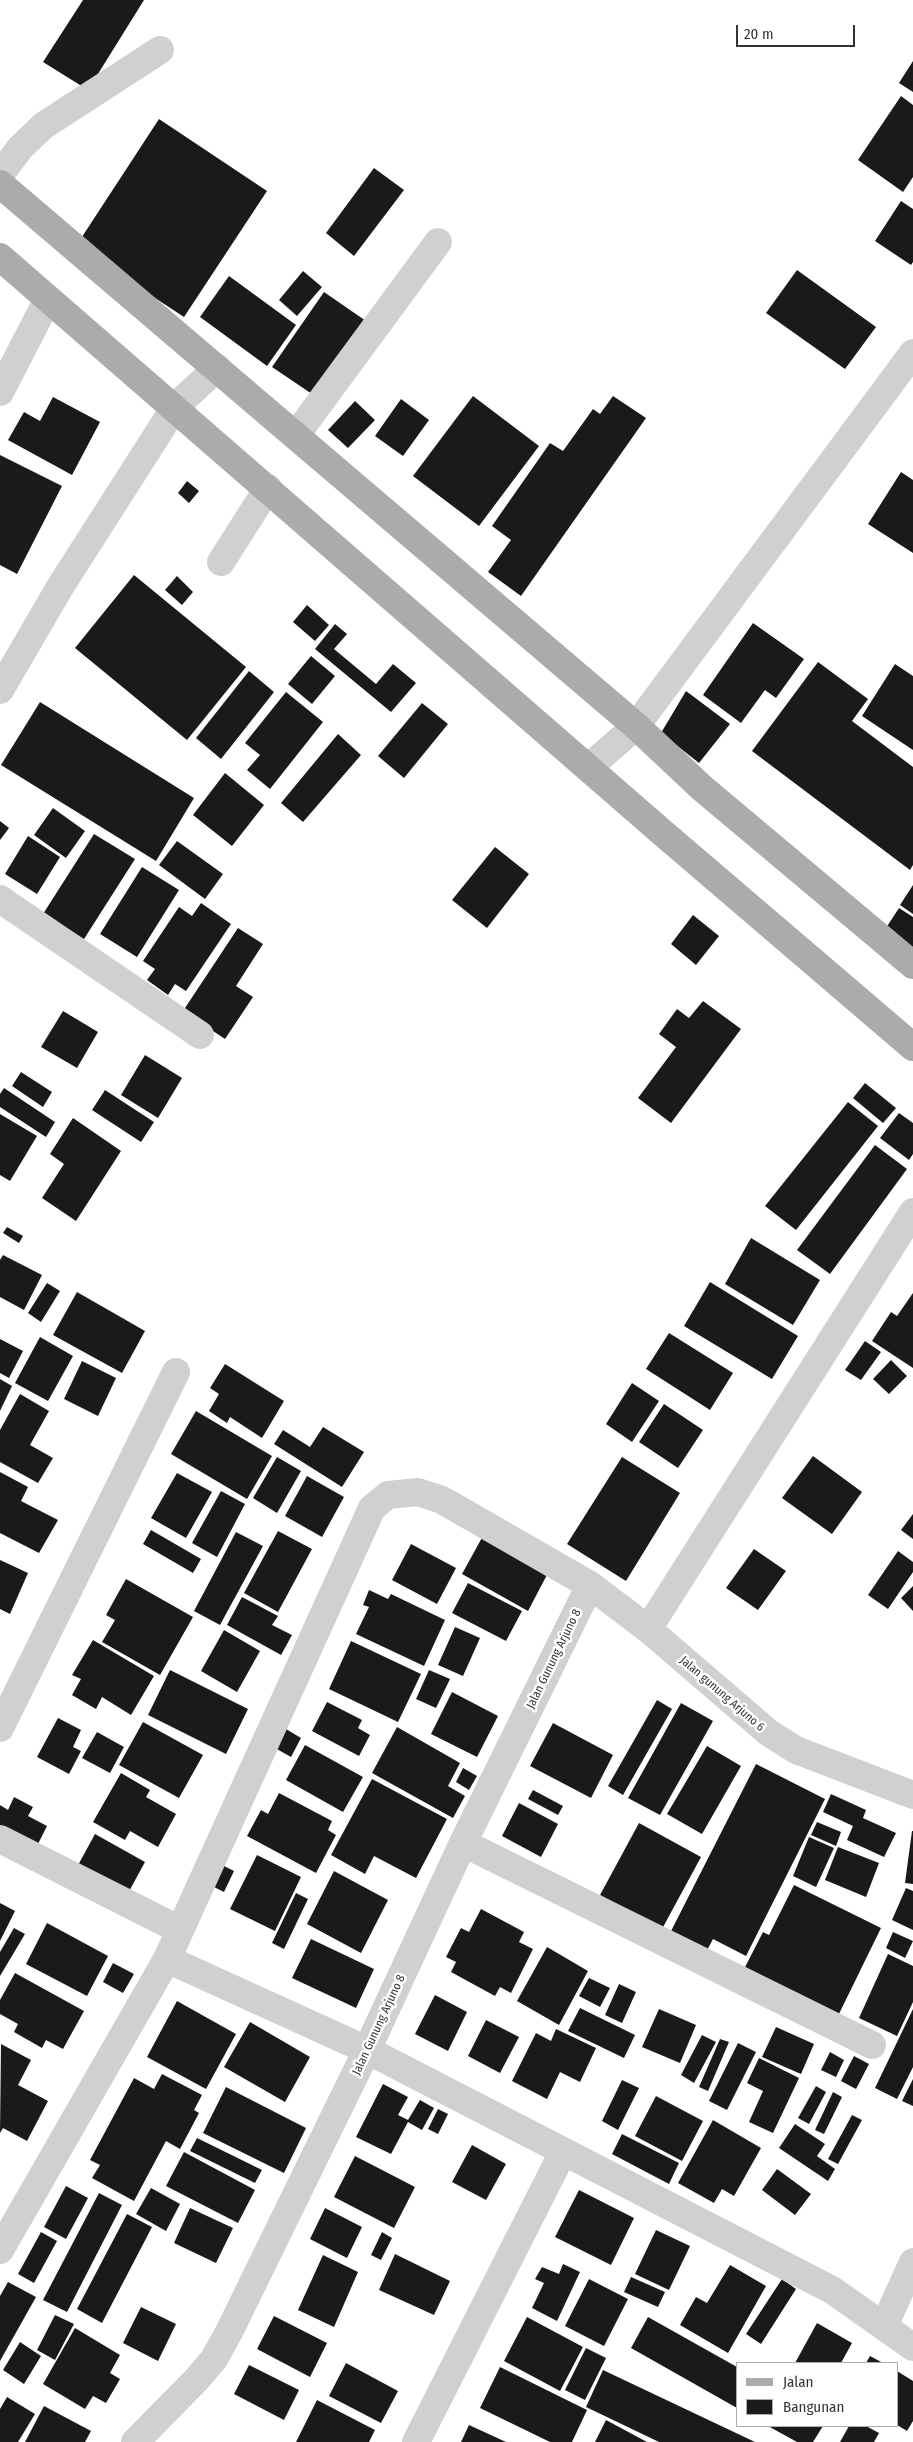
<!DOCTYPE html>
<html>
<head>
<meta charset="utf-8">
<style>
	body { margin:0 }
	#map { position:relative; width:913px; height:2442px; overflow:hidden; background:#fff; font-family:"Fira Sans Condensed",sans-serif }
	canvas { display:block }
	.legend { position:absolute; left:736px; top:2362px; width:162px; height:65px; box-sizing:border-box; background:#fff; border:1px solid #adadad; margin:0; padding:6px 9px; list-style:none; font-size:15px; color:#333 }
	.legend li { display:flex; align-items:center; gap:10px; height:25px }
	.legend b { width:25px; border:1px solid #adadad }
	.scale { position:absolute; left:736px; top:25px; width:119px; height:22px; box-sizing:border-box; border:2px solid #333; border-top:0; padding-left:6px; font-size:15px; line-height:18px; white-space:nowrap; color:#333; -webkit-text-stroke:4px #fff; paint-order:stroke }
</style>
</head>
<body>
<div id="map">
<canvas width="913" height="2442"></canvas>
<ul class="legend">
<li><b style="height:6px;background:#ababab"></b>Jalan</li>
<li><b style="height:14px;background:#1a1a1a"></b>Bangunan</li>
</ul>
<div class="scale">20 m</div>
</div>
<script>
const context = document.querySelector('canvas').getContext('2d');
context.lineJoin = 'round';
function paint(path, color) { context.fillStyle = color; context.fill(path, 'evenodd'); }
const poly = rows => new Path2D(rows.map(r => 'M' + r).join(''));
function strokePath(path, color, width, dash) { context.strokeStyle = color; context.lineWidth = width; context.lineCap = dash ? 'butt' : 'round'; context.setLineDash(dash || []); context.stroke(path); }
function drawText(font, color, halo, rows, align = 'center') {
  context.font = font + ' "Fira Sans Condensed",sans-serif'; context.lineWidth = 5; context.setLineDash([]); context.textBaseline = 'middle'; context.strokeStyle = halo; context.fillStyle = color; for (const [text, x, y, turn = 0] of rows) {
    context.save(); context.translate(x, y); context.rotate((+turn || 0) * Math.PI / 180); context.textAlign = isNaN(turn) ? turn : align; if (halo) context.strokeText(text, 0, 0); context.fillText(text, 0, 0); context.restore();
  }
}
const building = poly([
	[83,0,144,0,88,90,43,62],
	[913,61,913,92,899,83],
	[901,96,913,105,913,177,903,192,858,160],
	[159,119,267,191,184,317,76,246],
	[374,168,404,190,354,256,326,233],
	[901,201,913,209,913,262,911,265,875,241],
	[797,270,876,327,845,369,766,313],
	[303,271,322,287,297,316,279,300],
	[229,276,296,325,267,366,200,317],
	[324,292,366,321,315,396,272,367],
	[473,396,539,446,479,526,413,476],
	[613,396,646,418,521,596,488,572,511,540,492,526,550,443,563,451,593,409,600,414],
	[53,397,100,422,72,475,8,440,24,412,40,421],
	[401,399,429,420,403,456,375,436],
	[355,401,375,420,348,448,328,430],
	[0,455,62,486,17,574,0,565],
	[901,472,913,480,913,553,868,524],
	[187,481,199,491,189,503,178,493],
	[134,575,246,667,187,740,75,648],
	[177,576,193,592,182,605,165,590],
	[307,605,329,625,315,641,293,622],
	[753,623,804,659,776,698,765,690,741,723,703,695],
	[335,624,347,634,334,649,376,684,393,664,416,683,391,712,315,649],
	[311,656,335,676,312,704,288,684],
	[818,662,868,699,852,721,913,767,913,865,910,870,752,751],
	[895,664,913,676,913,750,862,716],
	[249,671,274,692,221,759,196,738],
	[686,691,730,724,699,763,661,733],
	[286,692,323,722,270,789,247,770,260,755,245,743],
	[40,702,194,798,156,861,1,765],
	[422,703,448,724,404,778,378,756],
	[338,734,361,755,303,822,281,803],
	[225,773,264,805,232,846,193,815],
	[53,808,85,831,66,858,34,835],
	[0,821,9,828,0,840],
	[94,834,135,859,84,939,43,914],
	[28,836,60,857,37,894,5,874],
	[177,841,223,874,205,899,159,865],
	[495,847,529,874,487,928,452,900],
	[142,867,179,890,137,957,100,934],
	[913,885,913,914,900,905],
	[201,903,231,924,186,991,175,984,168,995,147,980,155,969,143,961,179,907,192,916],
	[899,908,913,917,913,951,884,931],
	[693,915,719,936,696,965,671,944],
	[238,928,263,944,236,986,253,997,225,1039,183,1011],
	[703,1001,741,1029,671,1123,638,1098,676,1047,659,1034,677,1009,689,1018],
	[63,1011,98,1032,77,1068,41,1047],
	[145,1055,182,1078,158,1118,121,1095],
	[21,1072,52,1092,43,1107,12,1086],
	[865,1083,896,1108,883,1123,853,1098],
	[4,1088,55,1122,46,1137,0,1107,0,1094],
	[105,1090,154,1122,141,1142,92,1110],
	[848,1102,878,1126,796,1230,765,1206],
	[899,1113,913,1123,913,1154,909,1160,880,1138],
	[0,1114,37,1136,10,1181,0,1175],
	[73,1118,121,1151,76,1221,42,1198,64,1164,50,1154],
	[875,1145,907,1169,830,1274,797,1250],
	[7,1227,23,1236,19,1243,3,1233],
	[751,1238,820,1280,793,1325,725,1284],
	[3,1255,42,1275,24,1310,0,1297,0,1260],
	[710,1282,798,1336,772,1379,684,1326],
	[47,1283,60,1291,41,1322,28,1313],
	[77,1292,145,1331,122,1373,53,1335],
	[913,1293,913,1368,872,1341,891,1312,897,1316],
	[669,1333,733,1373,710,1410,646,1369],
	[40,1337,73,1356,48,1401,15,1383],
	[0,1339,23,1351,9,1378,0,1373],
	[865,1341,881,1352,861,1380,845,1370],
	[891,1360,907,1376,889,1394,873,1379],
	[82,1361,116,1378,98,1416,64,1399],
	[225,1364,284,1401,262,1438,230,1417,227,1423,209,1411,219,1394,210,1388],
	[0,1379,12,1386,0,1411],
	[632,1383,659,1401,632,1442,606,1424],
	[20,1394,49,1411,30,1445,53,1458,38,1483,0,1462,0,1430],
	[664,1404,703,1430,678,1468,639,1442],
	[196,1411,272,1456,247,1499,171,1454],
	[323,1427,364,1452,342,1487,274,1444,283,1430,310,1447],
	[813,1456,862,1492,832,1534,782,1498],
	[277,1457,301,1471,277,1513,253,1498],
	[622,1457,680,1493,626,1581,567,1544],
	[0,1472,28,1487,21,1501,58,1520,39,1553,0,1533],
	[177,1473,212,1492,186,1538,151,1518],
	[307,1476,344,1497,322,1537,285,1516],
	[221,1491,245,1504,217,1557,192,1543],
	[913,1514,913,1539,901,1530],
	[151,1530,201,1559,193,1573,143,1544],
	[278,1531,312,1549,278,1612,244,1593],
	[236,1532,263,1546,220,1625,194,1611],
	[484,1534,549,1571,528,1611,462,1574],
	[411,1544,456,1568,437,1604,392,1580],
	[754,1549,786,1571,758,1610,726,1588],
	[898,1551,913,1562,913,1572,888,1609,868,1595],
	[0,1560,28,1573,10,1614,0,1609],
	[126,1579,193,1617,160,1675,102,1642,115,1620,106,1615],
	[468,1583,522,1611,506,1641,452,1613],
	[913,1586,913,1611,901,1598],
	[369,1590,388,1599,391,1594,445,1620,424,1666,356,1634,369,1607,363,1605],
	[242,1597,278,1616,272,1625,292,1635,281,1655,227,1625],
	[455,1627,480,1638,463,1676,438,1665],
	[224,1630,260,1651,237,1692,201,1671],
	[93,1640,154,1676,131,1715,102,1697,96,1709,72,1695,81,1679,72,1675],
	[351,1641,421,1674,398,1722,329,1689],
	[170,1670,248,1709,226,1754,148,1715],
	[429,1670,450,1679,436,1708,416,1699],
	[452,1692,498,1716,477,1757,431,1734],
	[657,1700,672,1709,623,1795,608,1786],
	[327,1702,362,1720,358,1728,370,1735,359,1756,312,1731],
	[681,1703,713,1721,660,1815,628,1798],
	[58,1718,81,1730,73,1747,81,1751,69,1774,37,1757],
	[143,1722,203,1755,179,1798,119,1765],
	[553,1723,613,1755,591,1798,530,1766],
	[397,1727,460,1763,448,1786,465,1796,453,1818,372,1773],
	[286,1729,301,1738,291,1757,275,1748],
	[97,1732,124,1747,110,1773,82,1758],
	[305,1745,363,1777,343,1812,286,1780],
	[707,1746,741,1766,702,1834,667,1814],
	[756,1764,825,1799,746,1956,713,1939,705,1954,669,1935],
	[463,1768,477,1776,469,1790,456,1782],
	[121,1773,150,1790,146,1797,176,1814,158,1847,130,1831,125,1840,93,1822],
	[372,1779,447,1819,416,1878,374,1856,365,1874,331,1855],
	[533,1790,563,1806,558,1815,528,1799],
	[279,1793,332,1821,328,1830,336,1835,316,1873,247,1836,261,1810,268,1814],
	[831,1794,866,1810,863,1818,896,1833,884,1857,847,1840,853,1826,823,1812],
	[14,1797,33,1807,28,1816,47,1826,37,1846,0,1827,0,1805,8,1810],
	[519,1803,558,1824,541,1857,502,1836],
	[817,1822,841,1832,836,1846,811,1835],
	[639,1823,701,1857,662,1929,600,1895],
	[912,1831,913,1831,913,1884,905,1883],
	[95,1834,145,1862,127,1895,77,1867],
	[809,1837,834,1848,816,1887,793,1876],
	[838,1847,879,1863,866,1897,825,1880],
	[257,1855,301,1877,275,1931,230,1909],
	[218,1863,234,1871,224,1892,208,1884],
	[334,1871,388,1900,361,1953,307,1924],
	[794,1885,881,1928,836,2020,742,1973,763,1932,769,1935],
	[906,1888,913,1891,913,1930,892,1920],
	[296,1893,308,1899,284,1949,272,1943],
	[0,1903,15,1911,0,1941],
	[481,1909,524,1932,519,1942,533,1949,511,1993,500,1987,495,1996,451,1972,456,1962,446,1957,461,1928,469,1932],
	[47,1923,108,1956,87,1996,26,1964],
	[14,1928,25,1934,0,1976,0,1952],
	[893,1932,913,1941,905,1958,886,1948],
	[311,1939,374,1969,356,2008,292,1978],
	[547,1947,588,1971,559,2025,517,2001],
	[888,1954,913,1966,913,2002,897,2036,859,2018],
	[113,1963,134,1974,123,1993,103,1982],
	[15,1973,84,2011,63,2049,46,2040,42,2048,14,2032,18,2024,0,2014,0,2000],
	[589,1978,610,1988,600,2007,579,1996],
	[619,1984,636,1992,622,2023,605,2015],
	[435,1995,467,2012,448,2051,415,2034],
	[177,2001,236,2034,206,2089,147,2057],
	[580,2008,635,2035,624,2058,568,2031],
	[659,2009,696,2025,680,2063,642,2047],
	[913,2009,913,2067,897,2099,875,2088],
	[486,2020,519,2037,500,2073,468,2056],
	[250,2022,310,2057,285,2102,224,2067],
	[776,2027,814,2044,801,2074,762,2057],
	[556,2029,596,2048,580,2082,560,2072,547,2099,512,2081,536,2033,551,2041],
	[702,2035,716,2042,694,2083,681,2075],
	[720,2039,729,2042,708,2091,699,2087],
	[738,2043,756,2052,727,2110,709,2101],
	[1,2044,31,2060,18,2085,48,2101,27,2141,3,2128,0,2133],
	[830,2052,844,2060,836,2077,821,2070],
	[854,2056,869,2064,856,2089,841,2081],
	[759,2058,799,2078,773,2133,749,2122,763,2091,747,2083],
	[162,2074,202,2095,194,2110,199,2113,180,2149,166,2141,134,2201,92,2178,100,2165,90,2160,134,2078,154,2089],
	[913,2079,913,2106,902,2101],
	[622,2080,639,2088,618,2130,602,2121],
	[383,2084,408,2097,398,2115,408,2120,420,2100,434,2108,422,2130,408,2122,391,2154,356,2137],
	[816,2086,826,2092,809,2124,798,2118],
	[226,2087,306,2128,284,2173,203,2133],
	[833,2092,842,2097,824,2134,815,2130],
	[656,2096,703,2121,682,2161,635,2136],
	[438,2109,448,2114,438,2134,428,2129],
	[852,2115,862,2120,838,2164,828,2159],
	[713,2120,761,2148,734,2196,722,2189,714,2203,678,2183],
	[795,2124,825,2144,817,2156,835,2169,828,2181,779,2148],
	[622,2134,679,2163,669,2184,612,2154],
	[197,2138,262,2170,255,2183,190,2151],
	[472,2145,506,2164,486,2200,452,2182],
	[184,2152,255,2190,238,2223,166,2186],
	[355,2156,415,2187,394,2228,334,2197],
	[777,2169,811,2194,795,2215,762,2190],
	[66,2186,88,2198,66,2239,44,2227],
	[151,2188,180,2204,166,2231,136,2214],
	[579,2190,634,2218,611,2265,555,2237],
	[99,2193,122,2205,67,2312,43,2300],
	[190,2208,233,2228,216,2263,174,2243],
	[325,2208,362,2227,347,2258,310,2239],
	[127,2214,152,2227,102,2323,77,2309],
	[656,2230,690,2246,669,2290,635,2274],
	[41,2232,57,2241,34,2283,18,2274],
	[382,2232,392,2238,381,2260,371,2255],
	[395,2254,450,2281,434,2315,379,2290],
	[323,2255,358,2272,334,2327,298,2310],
	[563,2264,580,2272,557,2321,532,2308,544,2283,535,2279,542,2267,559,2274],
	[730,2265,766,2286,728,2353,680,2325,696,2297,707,2303],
	[631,2277,665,2292,658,2307,624,2292],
	[589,2279,628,2299,604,2346,565,2326],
	[782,2279,796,2289,761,2344,746,2334],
	[8,2282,36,2297,0,2361,0,2296],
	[141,2307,176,2324,158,2361,123,2343],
	[55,2315,74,2324,55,2360,37,2350],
	[274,2316,327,2343,310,2377,257,2349],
	[527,2317,583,2347,560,2391,504,2361],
	[648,2317,737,2367,737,2408,631,2348],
	[817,2323,852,2343,841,2363,795,2363],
	[75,2328,120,2355,110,2373,120,2379,106,2403,93,2396,85,2409,43,2384],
	[20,2342,41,2356,24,2384,3,2370],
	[586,2348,606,2358,585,2400,565,2390],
	[870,2356,883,2363,866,2363],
	[346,2363,398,2391,381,2423,329,2396],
	[249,2365,299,2390,284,2420,234,2394],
	[500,2367,587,2410,572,2442,550,2442,480,2408],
	[603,2370,755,2442,659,2442,586,2407],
	[897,2371,913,2381,913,2421,907,2431,897,2425],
	[7,2397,35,2414,18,2442,0,2442,0,2409],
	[317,2400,375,2430,369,2442,296,2442],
	[44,2406,91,2431,85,2442,25,2442],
	[606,2420,647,2442,595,2442],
	[469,2425,506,2442,461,2442],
	[768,2426,823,2426,813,2442,797,2442],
	[849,2426,866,2426,879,2433,874,2442,840,2442]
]);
const minor = poly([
	[0,175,20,148,43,126,160,50],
	[0,392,48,299],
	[296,435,438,242],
	[221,562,268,488],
	[0,690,60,587,175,407,217,368],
	[588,768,636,726,913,353],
	[0,899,200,1035],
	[648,1629,913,1212],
	[0,1728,176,1372],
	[0,1839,180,1930],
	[463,1843,872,2045],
	[167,1959,367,2050,832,2290,913,2347],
	[0,2250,167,1959,372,1508,388,1495,418,1492,442,1500,590,1585,648,1629,769,1733,796,1750,913,1795],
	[884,2326,913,2262],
	[135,2442,197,2379,214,2359,229,2332,367,2050,463,1843,590,1585],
	[416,2442,563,2152]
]);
const major = poly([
	[0,184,636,726,702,788,913,965],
	[0,257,664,834,913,1047]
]);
const streetNames = [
	["Jalan Gunung Arjuno 8",554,1659,-64],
	["Jalan gunung Arjuno 6",722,1694,41],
	["Jalan Gunung Arjuno 8",379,2025,-65]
];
paint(building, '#1a1a1a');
strokePath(minor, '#d0d0d0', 28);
strokePath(major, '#ababab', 28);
drawText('12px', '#333', '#fff', streetNames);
</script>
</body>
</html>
